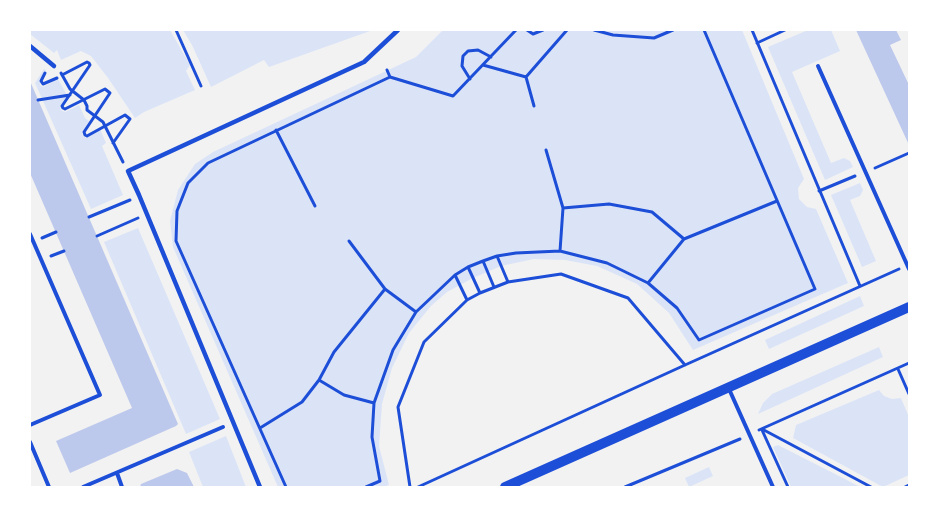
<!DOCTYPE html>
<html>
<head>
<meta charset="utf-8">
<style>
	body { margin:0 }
	#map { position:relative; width:939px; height:517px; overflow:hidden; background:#f2f2f2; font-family:"Roboto Serif",serif }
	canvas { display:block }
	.frame { position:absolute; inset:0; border:31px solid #fff; pointer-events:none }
</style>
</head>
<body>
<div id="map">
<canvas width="939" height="517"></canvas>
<div class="frame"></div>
</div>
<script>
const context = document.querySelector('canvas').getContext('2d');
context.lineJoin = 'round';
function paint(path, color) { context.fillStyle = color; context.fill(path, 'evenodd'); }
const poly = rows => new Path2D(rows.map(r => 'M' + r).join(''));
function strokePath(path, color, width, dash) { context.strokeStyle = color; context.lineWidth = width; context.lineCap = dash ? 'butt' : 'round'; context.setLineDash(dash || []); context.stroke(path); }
const green = poly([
	[30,30,170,30,190,65,186,71,195,90,144,112,135,118,108,78,91,56,81,51,61,60,57,50,54,53,30,34],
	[183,30,373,30,269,67,264,60,211,87,192,45],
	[443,30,742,30,804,179,798,188,799,199,807,207,816,209,848,283,693,350,669,313,637,284,597,266,565,260,534,259,501,266,473,278,447,292,431,306,409,333,392,368,382,404,379,446,389,485,383,487,278,487,173,247,170,221,178,190,195,164,213,152,416,57],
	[808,30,831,30,840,51,792,72,831,163,844,158,850,161,853,167,825,180,768,47],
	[44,69,46,70,40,81,40,85,43,87,58,79,67,95,60,107,61,110,65,112,79,105,85,118,89,121,82,133,83,136,86,138,100,129,106,143,102,146,123,195,91,209,35,83],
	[860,183,863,190,860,196,850,200,876,261,862,267,831,195],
	[138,228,220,419,186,434,104,242],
	[860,296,864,306,769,349,765,340],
	[879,347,883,357,758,414,763,403,772,394],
	[879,390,884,396,892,399,901,398,909,417,909,475,883,487,793,438,796,425],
	[226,436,246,487,203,487,189,452],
	[778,445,845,479,860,487,791,487,773,447],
	[709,467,713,476,689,487,685,478]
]);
const building = poly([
	[856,30,896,30,901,40,890,45,909,85,909,145],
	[30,81,178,424,176,426,70,473,56,441,132,408,30,173],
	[177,469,187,473,194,487,140,487,141,484]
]);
const path = poly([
	[176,30,201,86],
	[527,30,533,34,543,30],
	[594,30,613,35,654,38,673,30],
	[752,30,860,286],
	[757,43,785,30],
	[483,65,526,77],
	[387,70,390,77],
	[45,73,41,81,43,84,57,78],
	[61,73,70,89,84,100,87,106,87,110,103,122,123,162],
	[62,75,87,62,89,63,90,65,62,106,63,108,65,109,105,89,110,93,84,132,85,135,87,136,125,115,130,119,113,143],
	[470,79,462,66,463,56,468,51,478,50,491,57],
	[38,100,70,95],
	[534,106,526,77,567,30],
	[276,130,315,206],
	[546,150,563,208,560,251],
	[875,168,909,153],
	[819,191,855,176],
	[563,208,609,204,652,212,684,239],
	[89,217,130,200],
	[97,236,138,218],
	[42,238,56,232],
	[349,241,385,289,416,312],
	[51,256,64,251],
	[497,256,508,282],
	[483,261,494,287],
	[468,267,480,293],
	[455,275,467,300],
	[648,283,684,239,777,201],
	[898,369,909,394],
	[319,380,334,352,385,289],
	[260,428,302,402,319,380,344,395,374,403],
	[762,429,871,487],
	[759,430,909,363],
	[762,430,788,487],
	[286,487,176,241,177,211,188,183,208,163,390,77,453,96,516,30],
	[366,487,380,481,372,437,374,403,393,350,416,312,455,275,468,267,483,261,497,256,516,253,560,251,607,263,648,283,677,308,699,340,815,289,704,30],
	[410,487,398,407,424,342,467,300,480,293,508,282,561,274,628,298,685,365],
	[418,487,685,365,899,269],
	[625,487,740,439],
	[905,487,909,485]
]);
const service = poly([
	[818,66,909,269],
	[30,234,100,395,30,425],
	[729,389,773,487],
	[30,442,49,487],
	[117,473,122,487],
	[83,487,223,427]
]);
const pedestrian = poly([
	[30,46,54,66],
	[260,487,139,195,128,171,364,62,398,30]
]);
const secondary = poly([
	[505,487,909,307]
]);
paint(green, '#dbe4f7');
paint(building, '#bdc9ec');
strokePath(path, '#1d4ed8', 3);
strokePath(service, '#1d4ed8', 4);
strokePath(pedestrian, '#1d4ed8', 4.5);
strokePath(secondary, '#1d4ed8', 10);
</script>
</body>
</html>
